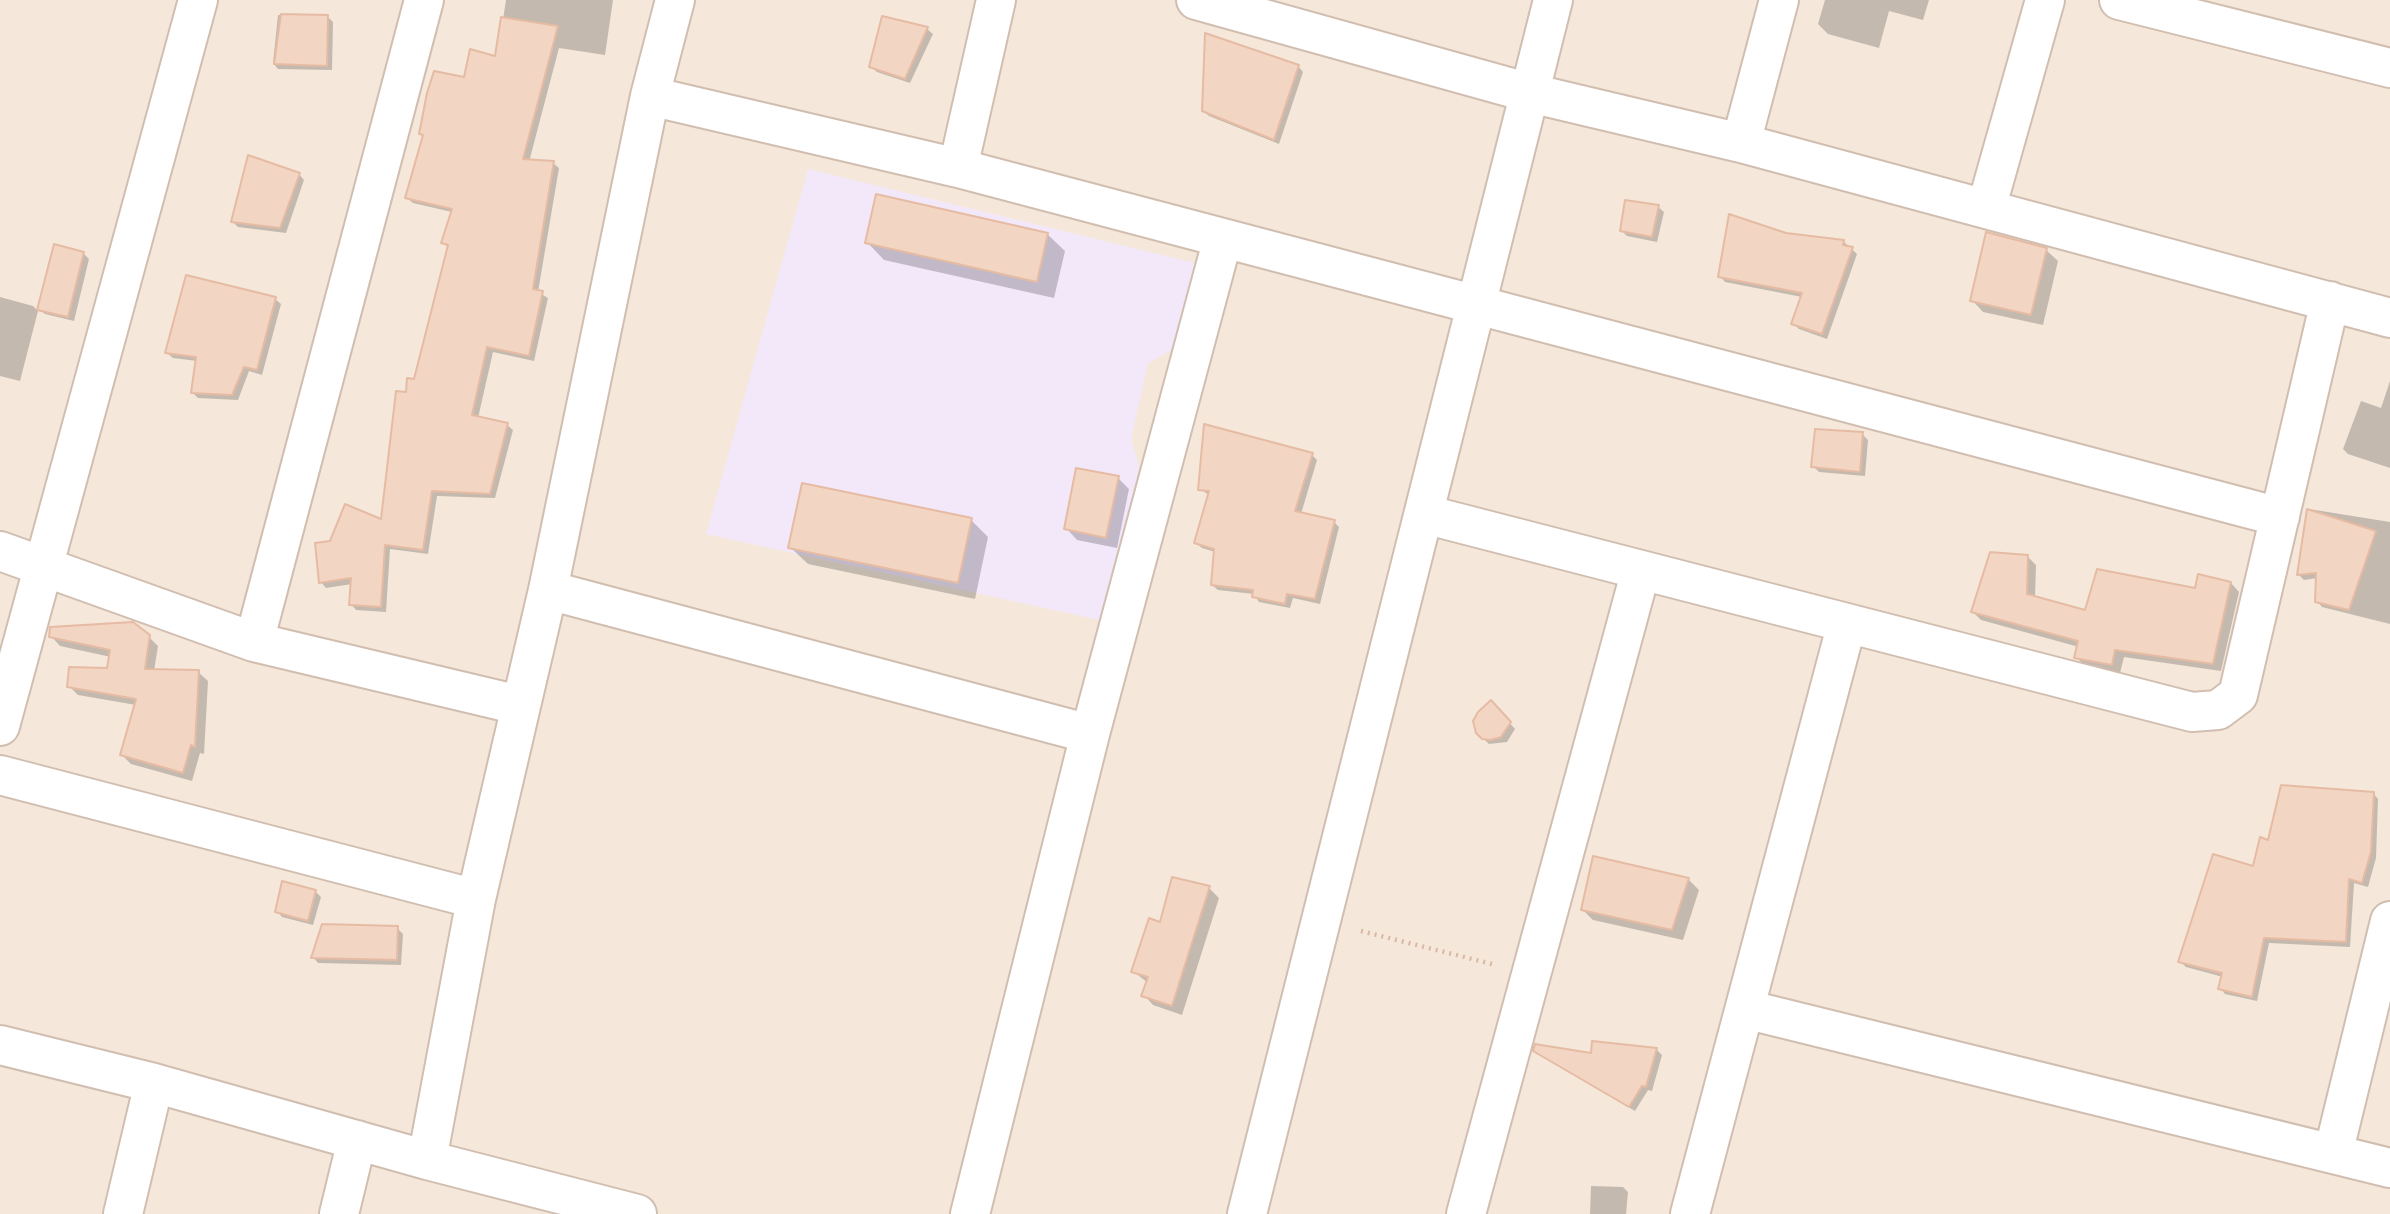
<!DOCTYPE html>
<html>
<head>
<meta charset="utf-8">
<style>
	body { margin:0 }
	canvas { display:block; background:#fdf6ec }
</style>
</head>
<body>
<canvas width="2390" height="1214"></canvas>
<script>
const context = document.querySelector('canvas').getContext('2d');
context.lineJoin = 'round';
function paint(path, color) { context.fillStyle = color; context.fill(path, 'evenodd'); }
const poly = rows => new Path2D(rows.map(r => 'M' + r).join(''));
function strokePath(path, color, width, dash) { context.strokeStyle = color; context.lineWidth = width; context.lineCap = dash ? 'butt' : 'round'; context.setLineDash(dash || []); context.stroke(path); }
const residential = poly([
	[0,0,2390,0,2390,1214,0,1214]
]);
const education = poly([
	[808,169,1199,264,1176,348,1148,363,1131,439,1139,466,1109,622,706,534]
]);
const shadow = poly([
	[506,0,613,0,605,55,559,48,529,162,553,163,559,168,538,292,548,298,534,361,493,352,478,418,507,425,513,430,495,498,437,496,428,554,390,549,386,612,356,610,351,604,352,584,326,588,321,582,331,543,383,521,407,394,416,381,449,248,443,243,452,212,413,203,407,198,424,137,421,133,465,79,497,58],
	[1825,0,1929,0,1923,20,1889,11,1879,48,1828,34,1818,24],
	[278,15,328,17,333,22,332,70,278,69,273,63],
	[883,18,927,29,933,34,910,83,877,72,871,67],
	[1298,66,1303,72,1279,144,1209,116,1203,110],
	[299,174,304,180,286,233,238,227,233,222],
	[1658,207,1664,212,1657,242,1627,236,1622,231],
	[1047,234,1065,251,1054,298,884,260,867,242],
	[1785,234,1843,241,1857,254,1827,339,1799,329,1793,323,1802,297,1725,282,1720,276],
	[2046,250,2058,261,2043,325,1983,312,1972,300],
	[84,254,89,259,74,321,45,314,39,309],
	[0,297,33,306,38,311,20,381,0,376],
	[275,299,281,304,262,375,249,371,238,400,198,398,193,393,197,361,173,358,167,353],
	[2390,381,2390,468,2348,454,2343,449,2361,401,2381,408],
	[1862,434,1868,440,1865,476,1819,472,1813,466],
	[1312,455,1317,460,1301,514,1334,522,1339,527,1320,604,1293,598,1290,608,1259,602,1254,594,1218,590,1212,585,1215,552,1202,548,1196,543,1209,495,1200,489],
	[1118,478,1129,489,1117,548,1077,540,1066,528],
	[2309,509,2390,522,2390,624,2322,607,2317,601,2317,578,2304,580,2299,575],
	[971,520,988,537,975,599,808,564,790,547],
	[2027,556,2036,565,2035,598,2086,612,2231,583,2239,592,2221,671,2124,657,2120,673,2085,666,2076,657,2079,647,1981,620,1973,612],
	[51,636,148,636,158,646,154,671,198,672,208,681,204,754,200,753,192,781,131,764,122,755,136,705,78,695,69,686,108,670,111,657,60,646],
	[1491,702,1515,729,1507,742,1489,744,1477,732],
	[2373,793,2378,799,2376,858,2368,887,2354,883,2350,947,2269,943,2257,1001,2225,994,2220,988,2223,977,2186,967,2180,961,2254,868,2270,842],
	[1688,879,1699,890,1683,940,1593,920,1583,910],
	[1209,888,1219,898,1182,1015,1153,1005,1144,995,1148,983,1133,971,1161,924],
	[315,891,321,897,313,925,282,917,277,911],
	[397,928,403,934,401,965,318,963,313,957],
	[1656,1049,1662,1055,1652,1091,1648,1090,1635,1111,1535,1051,1592,1055],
	[1591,1186,1623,1187,1628,1192,1626,1214,1590,1214]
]);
const building = poly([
	[281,14,328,15,327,66,274,64,281,14],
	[882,16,928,27,905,79,869,67,882,16],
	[501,17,558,26,523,159,554,161,533,289,543,291,529,356,487,347,472,415,508,423,490,494,432,491,423,550,385,545,381,607,349,605,351,578,319,583,315,543,330,541,345,504,381,519,396,391,406,392,407,378,414,379,448,245,441,243,452,209,405,198,423,135,419,134,427,93,434,71,464,77,470,49,495,56,501,17],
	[1205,33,1299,65,1274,140,1202,111,1205,33],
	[248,155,300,173,280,228,231,222,248,155],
	[876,194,1048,233,1037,282,865,243,876,194],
	[1625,200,1659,205,1652,237,1620,231,1625,200],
	[1729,214,1786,233,1844,240,1843,245,1853,247,1822,334,1791,324,1802,293,1718,277,1729,214],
	[1986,232,2047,248,2031,315,1970,301,1986,232],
	[54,244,84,252,68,317,37,310,54,244],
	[186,275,276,297,257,370,244,367,232,395,191,393,196,357,165,353,186,275],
	[1204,424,1313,453,1295,511,1335,520,1315,599,1287,594,1285,604,1252,597,1253,590,1211,585,1214,549,1194,543,1209,491,1198,490,1204,424],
	[1815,429,1863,432,1860,472,1811,467,1815,429],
	[1076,468,1119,476,1106,538,1064,529,1076,468],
	[802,483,972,518,958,583,788,548,802,483],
	[2307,509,2376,531,2349,610,2315,602,2316,573,2297,575,2307,509],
	[1990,552,2028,555,2027,594,2085,610,2097,569,2195,588,2198,574,2231,582,2213,664,2115,650,2112,665,2074,658,2078,641,1971,612,1990,552],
	[133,622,150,635,145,669,199,670,195,747,191,745,183,773,120,755,136,699,67,687,69,667,107,668,110,650,49,637,50,627,133,622],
	[1491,700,1511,722,1501,737,1490,740,1482,739,1476,733,1473,721,1478,712,1491,700],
	[2281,785,2374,792,2371,852,2362,883,2349,879,2346,942,2264,938,2252,997,2218,989,2222,973,2178,962,2213,854,2253,866,2260,837,2268,840,2281,785],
	[1593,856,1689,878,1672,930,1581,910,1593,856],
	[1172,877,1210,886,1172,1006,1141,996,1148,977,1131,972,1149,918,1160,922,1172,877],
	[282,881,316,890,308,921,275,912,282,881],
	[322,924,398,926,397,960,311,958,322,924],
	[1592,1041,1657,1048,1646,1087,1642,1086,1629,1107,1533,1051,1535,1044,1591,1053,1592,1041]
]);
const path = poly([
	[1361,931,1492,964]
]);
const minor = poly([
	[1196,0,1530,93,1741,143,2390,318],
	[2119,0,2390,68],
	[650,96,958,168,2280,517],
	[1741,143,1779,0],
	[958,168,996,0],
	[1986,209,2045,0],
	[1424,514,2192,712,2218,710,2238,695,2330,301],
	[0,551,254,642,519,705],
	[548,590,1090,734],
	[254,642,424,0],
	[0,726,198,0],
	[0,775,476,899],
	[1745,1009,2390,1168],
	[0,1045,154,1083,427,1160,637,1214],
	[2333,1154,2390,921],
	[427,1160,476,899,548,590,650,96,675,0],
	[123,1214,154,1083],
	[339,1214,357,1140],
	[970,1214,1090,734,1223,238],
	[1247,1214,1553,0],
	[1466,1214,1641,570],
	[1690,1214,1847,623]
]);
paint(residential, '#f5e8da');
paint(education, '#f3e8fa');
paint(shadow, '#0003');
paint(building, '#f3d5c3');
strokePath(building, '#e6bba3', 2);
strokePath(minor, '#d1beb0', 42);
strokePath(path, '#d9b8a5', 4.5, [2, 5]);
strokePath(minor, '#fff', 38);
</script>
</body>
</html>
